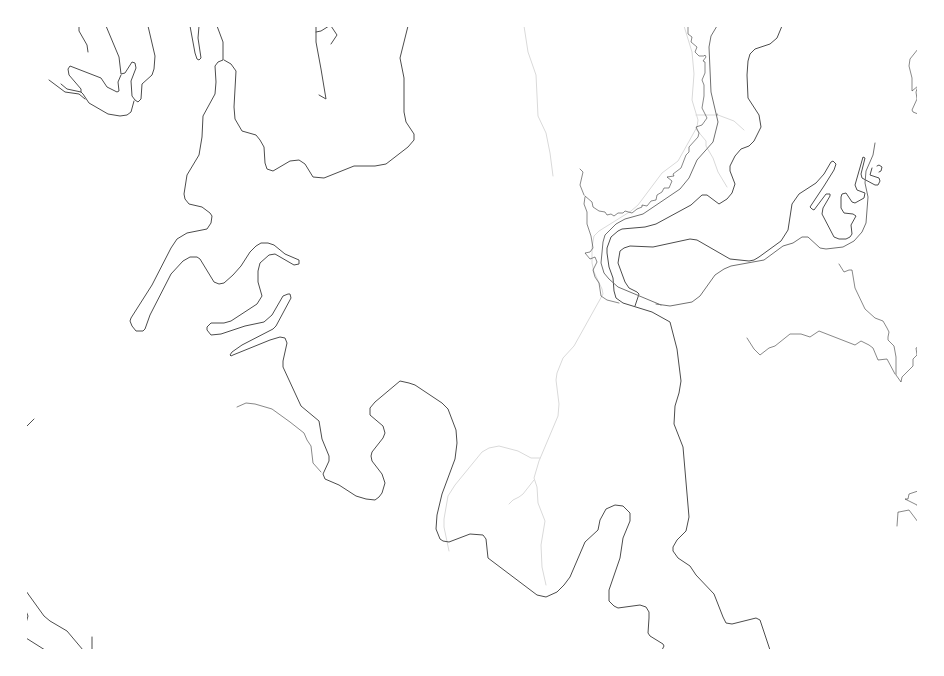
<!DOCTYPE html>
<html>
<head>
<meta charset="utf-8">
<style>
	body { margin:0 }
	#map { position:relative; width:944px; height:676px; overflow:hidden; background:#fff; font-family:Ubuntu,sans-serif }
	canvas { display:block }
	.frame { position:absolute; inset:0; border:27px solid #fff; pointer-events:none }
</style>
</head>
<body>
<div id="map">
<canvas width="944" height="676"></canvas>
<div class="frame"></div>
</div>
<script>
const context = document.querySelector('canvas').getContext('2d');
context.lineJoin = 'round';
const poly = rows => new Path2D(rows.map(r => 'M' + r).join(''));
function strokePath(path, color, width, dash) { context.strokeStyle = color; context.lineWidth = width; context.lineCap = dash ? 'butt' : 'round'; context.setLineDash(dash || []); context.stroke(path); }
const stream = poly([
	[524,26,528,52,536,75,538,116,546,133,550,153,553,176],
	[696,115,718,115,734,121,744,130],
	[696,129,706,141,706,146,713,158,718,172,727,187],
	[509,504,513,500,519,497,523,494,534,480],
	[449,551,444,527,444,519,448,496,455,485,482,452,489,448,499,446,518,451,531,458,540,458],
	[546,585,542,567,541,545,545,521,538,503,537,487,534,478,539,461,558,416,559,404,556,380,557,373,563,358,574,346,603,294,602,289,594,272,592,263,592,247,594,236,599,231,631,211,638,205,662,173,678,161,697,127,698,120,692,100,694,74,692,52,684,26]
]);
const path = poly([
	[918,49,910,59,909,66,912,78,912,91,918,86],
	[918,86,916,92,917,99,912,110,913,112,918,114],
	[580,169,583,172,580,185,584,195],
	[585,196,592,202,593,207,599,211,605,212,607,215,611,214,614,216,618,213,623,213,625,211,632,213,637,209,642,207,642,205,647,206,651,201,656,200,657,195,662,192,664,188,669,188,672,181,667,177,674,176,673,174,681,168,686,155,689,152,689,147,698,137,699,133,696,127,702,125,707,118,702,108,704,96,704,85,702,80,705,73,705,62,703,61,706,57,705,55,704,56,699,56,695,52,697,47,691,42,692,37,688,34,688,26],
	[585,197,584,204,587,212,587,224,591,236,593,248,590,252,585,253,590,259,595,257,597,262,593,270,595,277,599,283,601,296,607,300,619,303],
	[918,231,918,237],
	[839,264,844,272,849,270,852,270,855,288,865,309,875,318,883,321,887,328,889,332,888,337,888,340,894,346,896,357,896,375,901,382,902,377,913,366,913,359,917,355,916,348,918,347],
	[747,338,754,349,760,355,769,348,775,346,790,334,801,334,810,337,819,331,855,345,861,341,869,345,873,348,878,360,887,359,895,374],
	[237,407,246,403,255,404,272,409,290,422,304,433,307,440,311,446,313,463,321,472],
	[918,491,909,494,908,499,905,499,917,505,918,507],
	[897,526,898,512,899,512,909,510,918,522]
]);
const minor = poly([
	[79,26,79,31,87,45,88,52],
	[106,26,119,57,121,74,125,73,132,62,135,63,136,68,131,81,132,96,135,100,138,102,141,99,142,84,152,75,154,69,155,56,148,26],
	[190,26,195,53,197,59,199,60,201,58,198,38,199,26],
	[217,26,223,42,223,60,218,62,215,66,216,82,215,94,203,116,202,137,199,155,187,175,184,194,185,199,189,204,202,207,210,213,212,216,211,223,207,229,187,233,177,239,171,248,152,285,131,318,130,321,132,326,136,331,143,331,145,329,150,315,171,274,183,261,190,257,197,257,200,259,214,282,219,284,224,283,233,275,241,266,250,252,256,246,261,243,268,243,274,245,285,254,299,260,299,264,294,265,275,254,269,255,260,263,258,271,258,282,262,296,257,304,231,321,224,323,211,323,207,327,207,330,211,335,221,334,245,326,264,322,272,315,283,296,288,294,290,294,291,298,276,326,273,329,242,345,232,352,230,355,231,356,233,355,270,340,280,337,285,338,287,343,283,361,283,367,301,406,319,421,322,439,329,456,329,461,323,474,325,479,339,485,356,496,366,499,375,500,379,497,382,493,385,483,382,474,372,461,371,456,372,452,383,438,385,433,383,426,370,415,370,408,375,402,400,381,409,383,415,385,442,403,448,409,456,430,457,443,455,459,442,494,437,515,436,529,440,539,443,541,449,542,470,534,483,535,486,539,488,558,537,595,546,597,557,592,564,585,570,577,585,542,598,530,600,520,606,509,615,505,623,506,630,513,630,521,623,538,620,558,609,590,609,601,614,606,618,608,640,605,646,607,649,612,649,618,648,633,650,636,663,644,664,646,662,650],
	[316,26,316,42,321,69,326,99,319,95],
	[331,26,337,35,331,44],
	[316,32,321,31,329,26],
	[224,60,231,64,236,71,234,107,235,119,242,131,256,135,260,140,264,147,265,163,267,169,273,171,290,161,299,160,305,164,313,177,324,178,354,166,375,166,386,164,408,147,414,140,414,134,406,122,404,112,404,78,400,58,408,26],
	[49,80,65,92,79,94,85,99],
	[61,84,67,89,81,92,83,94,89,103,108,114,120,116,127,115,131,112,134,101],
	[81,92,81,89,69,75,68,69,70,66,101,78,107,87,117,92,119,91,118,82,121,75],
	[877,166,879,165,882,167,881,171,879,172],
	[635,306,639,294,637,292,629,288,625,282,618,263,620,251,624,248,630,246,653,247,690,239,697,240,730,259,749,261,754,260,759,257,781,241,788,230,792,204,799,194,816,183,824,174,831,162,833,161,836,164,834,170,824,186,810,207,812,209,814,210,826,194,830,194,830,196,823,208,822,214,834,237,839,239,846,239,850,237,852,234,851,225,856,216,853,214,844,213,841,208,841,197,842,194,846,193,852,202,855,203,864,198,865,193,857,190,855,185,863,157,865,158,861,174,862,178,875,185,878,185,880,181,879,178,870,175,872,168],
	[26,427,34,419],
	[26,591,44,616,50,621,67,631,83,650],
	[26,611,28,616,26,623],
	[26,638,45,650],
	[92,650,92,637],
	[770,650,760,620,756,618,732,624,726,623,723,617,714,594,696,575,690,566,678,558,673,551,673,547,677,540,686,531,689,517,683,447,674,424,675,406,679,393,681,381,677,349,670,322,652,312,623,303,616,298,614,291,613,278,609,267,607,253,607,248,611,237,618,231,622,229,645,227,656,224,691,205,702,195,707,195,719,204,727,199,732,193,735,184,730,171,730,166,735,156,741,149,749,146,754,141,761,127,759,115,748,98,747,75,748,61,750,54,755,49,770,44,777,38,782,26]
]);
const tram = poly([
	[656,304,670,306,692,302,700,296,715,275,724,269,731,266,764,260,783,246,793,243,802,237,808,237,820,248,826,249,843,247,854,241,862,232,866,223,868,197,865,183,866,171,873,155,875,143],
	[661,305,618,287,609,279,604,273,601,263,603,242,605,235,616,224,625,219,643,214,680,189,689,178,697,160,713,142,718,122,711,92,709,47,711,36,717,26]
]);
const rail = poly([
	[717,114,717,115]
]);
strokePath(stream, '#d9d9d9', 1);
strokePath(path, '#111', 0.5);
strokePath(minor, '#4c4c4c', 1);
strokePath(tram, '#707070', 1);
strokePath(rail, '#707070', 1);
</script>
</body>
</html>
